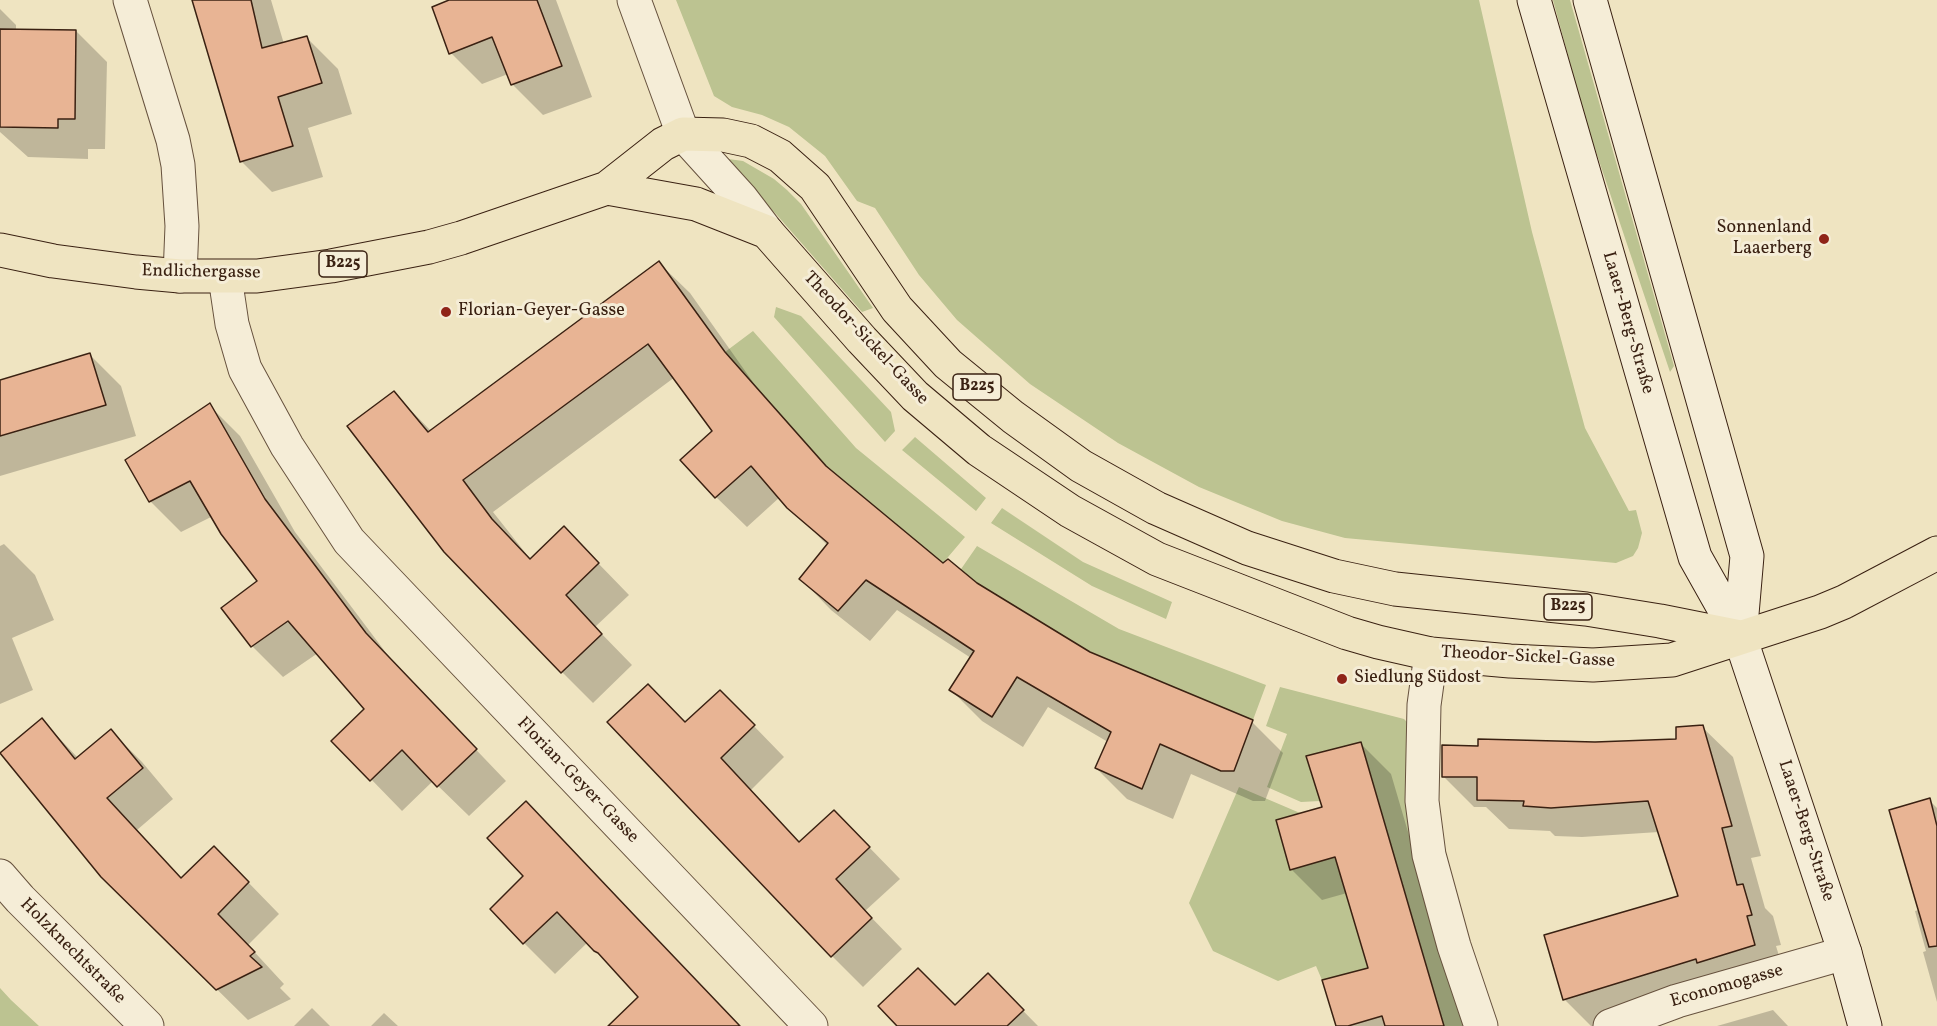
<!DOCTYPE html>
<html>
<head>
<meta charset="utf-8">
<style>
	body { margin:0 }
	canvas { display:block; background:#efe4c1 }
</style>
</head>
<body>
<canvas width="1937" height="1026"></canvas>
<script>
const context = document.querySelector('canvas').getContext('2d');
context.lineJoin = 'round';
function paint(path, color) { context.fillStyle = color; context.fill(path, 'evenodd'); }
const poly = rows => new Path2D(rows.map(r => 'M' + r).join(''));
function strokePath(path, color, width, dash) { context.strokeStyle = color; context.lineWidth = width; context.lineCap = dash ? 'butt' : 'round'; context.setLineDash(dash || []); context.stroke(path); }
function drawText(font, color, halo, rows, align = 'center') {
  context.font = font + ' Vollkorn,serif'; context.lineWidth = 6; context.setLineDash([]); context.textBaseline = 'middle'; context.strokeStyle = halo; context.fillStyle = color; for (const [text, x, y, turn = 0] of rows) {
    context.save(); context.translate(x, y); context.rotate((+turn || 0) * Math.PI / 180); context.textAlign = isNaN(turn) ? turn : align; if (halo) context.strokeText(text, 0, 0); context.fillText(text, 0, 0); context.restore();
  }
}
const green = poly([
	[676,0,1479,0,1532,232,1585,428,1629,511,1636,510,1642,533,1638,548,1633,556,1616,563,1345,538,1282,521,1199,487,1118,443,1030,384,957,320,919,275,875,208,857,201,825,156,789,127,762,115,732,107,714,96],
	[1553,0,1570,0,1674,366,1670,372,1586,122],
	[721,158,743,161,774,179,787,190,801,204,873,308,862,312,776,214,739,180],
	[776,307,801,316,891,412,895,431,885,442,774,317],
	[753,331,856,448,965,537,943,563,826,466,725,352],
	[915,437,986,498,976,511,902,450],
	[1002,508,1083,562,1172,602,1166,619,1092,586,991,523],
	[977,546,1119,629,1266,685,1253,720,1090,652,959,572],
	[1280,687,1404,719,1409,724,1465,1026,1444,1026,1361,742,1306,756,1320,801,1301,802,1267,787,1287,734,1266,726],
	[1239,787,1300,813,1276,820,1290,870,1330,858,1335,850,1337,863,1365,959,1373,959,1376,971,1322,980,1316,966,1278,981,1213,951,1189,903],
	[0,988,11,1000,39,1026,0,1026]
]);
const shadow = poly([
	[194,0,271,0,284,44,307,38,338,69,352,114,308,128,323,177,272,192,241,161],
	[453,0,556,0,592,97,543,115,512,84,508,74,482,84,451,53],
	[0,9,16,25,16,30,76,31,107,62,105,149,88,149,88,159,28,157,0,132],
	[659,263,690,293,755,385,838,478,944,565,1089,653,1252,722,1283,753,1265,801,1253,801,1191,774,1173,819,1127,799,1096,768,1108,742,1048,707,1023,747,982,721,951,690,971,658,897,610,870,641,831,610,801,579,828,546,780,497,747,527,716,497,714,431,675,377,493,512,531,560,564,528,629,595,595,627,632,665,593,703,562,672,394,393,431,431],
	[90,355,121,386,136,436,0,476,0,381],
	[209,405,240,436,295,532,396,666,506,781,469,816,433,781,402,811,334,741,366,709,318,653,283,677,252,646,223,609,259,581,213,516,181,532,150,501],
	[4,544,35,575,54,620,12,638,33,690,0,704,0,546],
	[42,720,78,758,111,731,142,762,173,799,137,830,175,872,182,879,245,879,279,914,248,945,284,984,280,988,291,999,248,1020,102,876],
	[751,723,784,757,751,790,800,843,865,843,900,879,865,911,902,949,863,987,832,956,686,724],
	[1702,727,1733,757,1761,856,1751,858,1765,908,1773,916,1781,945,1776,946,1785,975,1606,1026,1591,1026,1564,999,1679,897,1659,832,1582,837,1555,836,1550,831,1509,829,1486,807,1474,807,1444,777,1595,744,1678,740],
	[1360,743,1391,774,1465,1026,1337,1026,1370,969,1347,893,1322,900,1291,869],
	[1929,800,1937,808,1937,1002,1923,952,1926,951,1915,911,1919,910],
	[525,876,740,1026,610,1026,640,997,588,942,555,974,524,943],
	[988,975,1038,1026,899,1026,955,1007],
	[312,1008,330,1026,294,1026],
	[1773,1010,1788,1026,1717,1026],
	[384,1013,398,1026,371,1026]
]);
const building = poly([
	[192,0,251,0,262,48,307,36,322,83,278,97,293,146,240,162,192,0],
	[449,0,537,0,562,66,511,85,492,37,449,54,432,7,449,0],
	[0,29,76,30,75,119,58,119,58,128,0,127,0,29],
	[659,261,725,352,826,466,943,563,948,559,977,583,1090,652,1253,720,1234,771,1221,771,1160,744,1142,789,1095,768,1111,732,1017,677,992,717,949,690,974,651,866,580,838,611,799,579,828,543,787,508,751,466,715,498,680,460,712,431,648,344,463,480,492,519,530,559,564,526,599,563,566,595,602,634,561,673,444,552,347,426,394,391,428,432,659,261],
	[90,353,106,405,0,436,0,380,90,353],
	[210,403,265,499,366,633,477,749,437,787,402,750,370,781,331,741,364,709,288,621,251,647,221,608,257,581,221,534,190,481,149,502,125,460,210,403],
	[648,684,685,722,720,690,755,725,721,758,799,842,834,810,870,847,836,879,872,918,831,957,607,722,648,684],
	[42,718,75,759,111,729,143,768,107,798,181,878,214,846,249,882,218,914,255,952,250,956,262,967,216,990,101,877,0,753,42,718],
	[1703,725,1732,826,1722,828,1737,885,1743,884,1752,915,1747,916,1755,945,1697,963,1696,959,1563,1000,1544,935,1678,896,1648,801,1551,808,1523,806,1524,801,1477,800,1477,777,1442,777,1442,745,1478,746,1478,739,1595,742,1676,739,1676,727,1703,725],
	[1361,742,1414,924,1444,1026,1385,1026,1382,1016,1348,1026,1336,1026,1322,980,1368,968,1335,857,1290,870,1276,820,1322,807,1306,756,1361,742],
	[1930,798,1937,826,1937,946,1929,947,1889,810,1930,798],
	[526,801,635,916,740,1026,608,1026,638,997,598,953,594,951,557,912,523,944,490,909,523,876,487,838,526,801],
	[918,968,955,1005,988,973,1024,1010,1007,1026,897,1026,878,1006,918,968]
]);
const minor = poly([
	[130,0,173,140,178,165,182,226,180,276],
	[634,0,683,134,741,198,767,232],
	[225,277,232,324,245,369,287,446,349,541,811,1026],
	[1431,654,1424,705,1422,801,1429,855,1454,946,1481,1026],
	[0,876,20,899,147,1026],
	[1610,1026,1677,1001,1845,953]
]);
const secondary = poly([
	[1534,0,1695,557,1740,637,1845,953,1865,1026],
	[1590,0,1747,556,1740,637]
]);
const primary = poly([
	[607,188,696,204,767,232,862,340,915,396,979,450,1070,511,1157,559,1347,633,1378,642,1431,654,1510,661,1593,665,1672,660,1820,612,1844,602,1937,553],
	[0,250,53,261,136,272,180,276,257,276,331,266,429,247,461,238,607,188,663,144,683,134,723,135,751,141,780,156,815,187,897,309,948,364,1013,417,1081,466,1156,508,1247,548,1334,576,1395,589,1586,609,1660,621,1740,637]
]);
const markers = [
	[1824,239,6,"#8f2418"],
	[446,312,6,"#8f2418"],
	[1342,679,6,"#8f2418"]
];
const shields = [
	[343,264,48],
	[977,387,48],
	[1568,607,48]
];
const shieldNames = [
	["B225",343,264],
	["B225",977,387],
	["B225",1568,607]
];
const poiNames = [
	["Sonnenland",1812,229,"right"],
	["Laaerberg",1812,250,"right"],
	["Florian-Geyer-Gasse",458,312],
	["Siedlung Südost",1354,679]
];
const streetNames = [
	["Endlichergasse",201,273,1],
	["Laaer-Berg-Straße",1627,323,74],
	["Theodor-Sickel-Gasse",865,339,47],
	["Theodor-Sickel-Gasse",1528,658,3],
	["Florian-Geyer-Gasse",577,781,46],
	["Laaer-Berg-Straße",1805,831,72],
	["Holzknechtstraße",72,952,45],
	["Economogasse",1727,987,-16]
];
paint(green, '#bcc391');
paint(shadow, '#0003');
paint(building, '#e8b494');
strokePath(building, '#3a2112', 1.5);
strokePath(minor, '#67523e', 35);
strokePath(secondary, '#3a2112', 35);
strokePath(primary, '#3a2112', 35);
strokePath(minor, '#f5edd7', 33);
strokePath(secondary, '#f5edd7', 33);
strokePath(primary, '#efe4c1', 33);
for (const [x, y, r, color] of markers) { const dot = new Path2D(); dot.arc(x, y, r, 0, 2 * Math.PI); context.fillStyle = color; context.fill(dot); strokePath(dot, '#f5edd7', 2); }
for (const [x, y, w] of shields) { const box = new Path2D(); box.roundRect(x - w / 2, y - 13, w, 26, 4.5); context.fillStyle = '#f5edd7'; context.fill(box); strokePath(box, '#3a2112', 1.5); }
drawText('bold 16px', '#3a2112', null, shieldNames);
drawText('18px', '#3a2112', '#f5edd7', poiNames, 'left');
drawText('18px', '#3a2112', '#f5edd7', streetNames);
</script>
</body>
</html>
